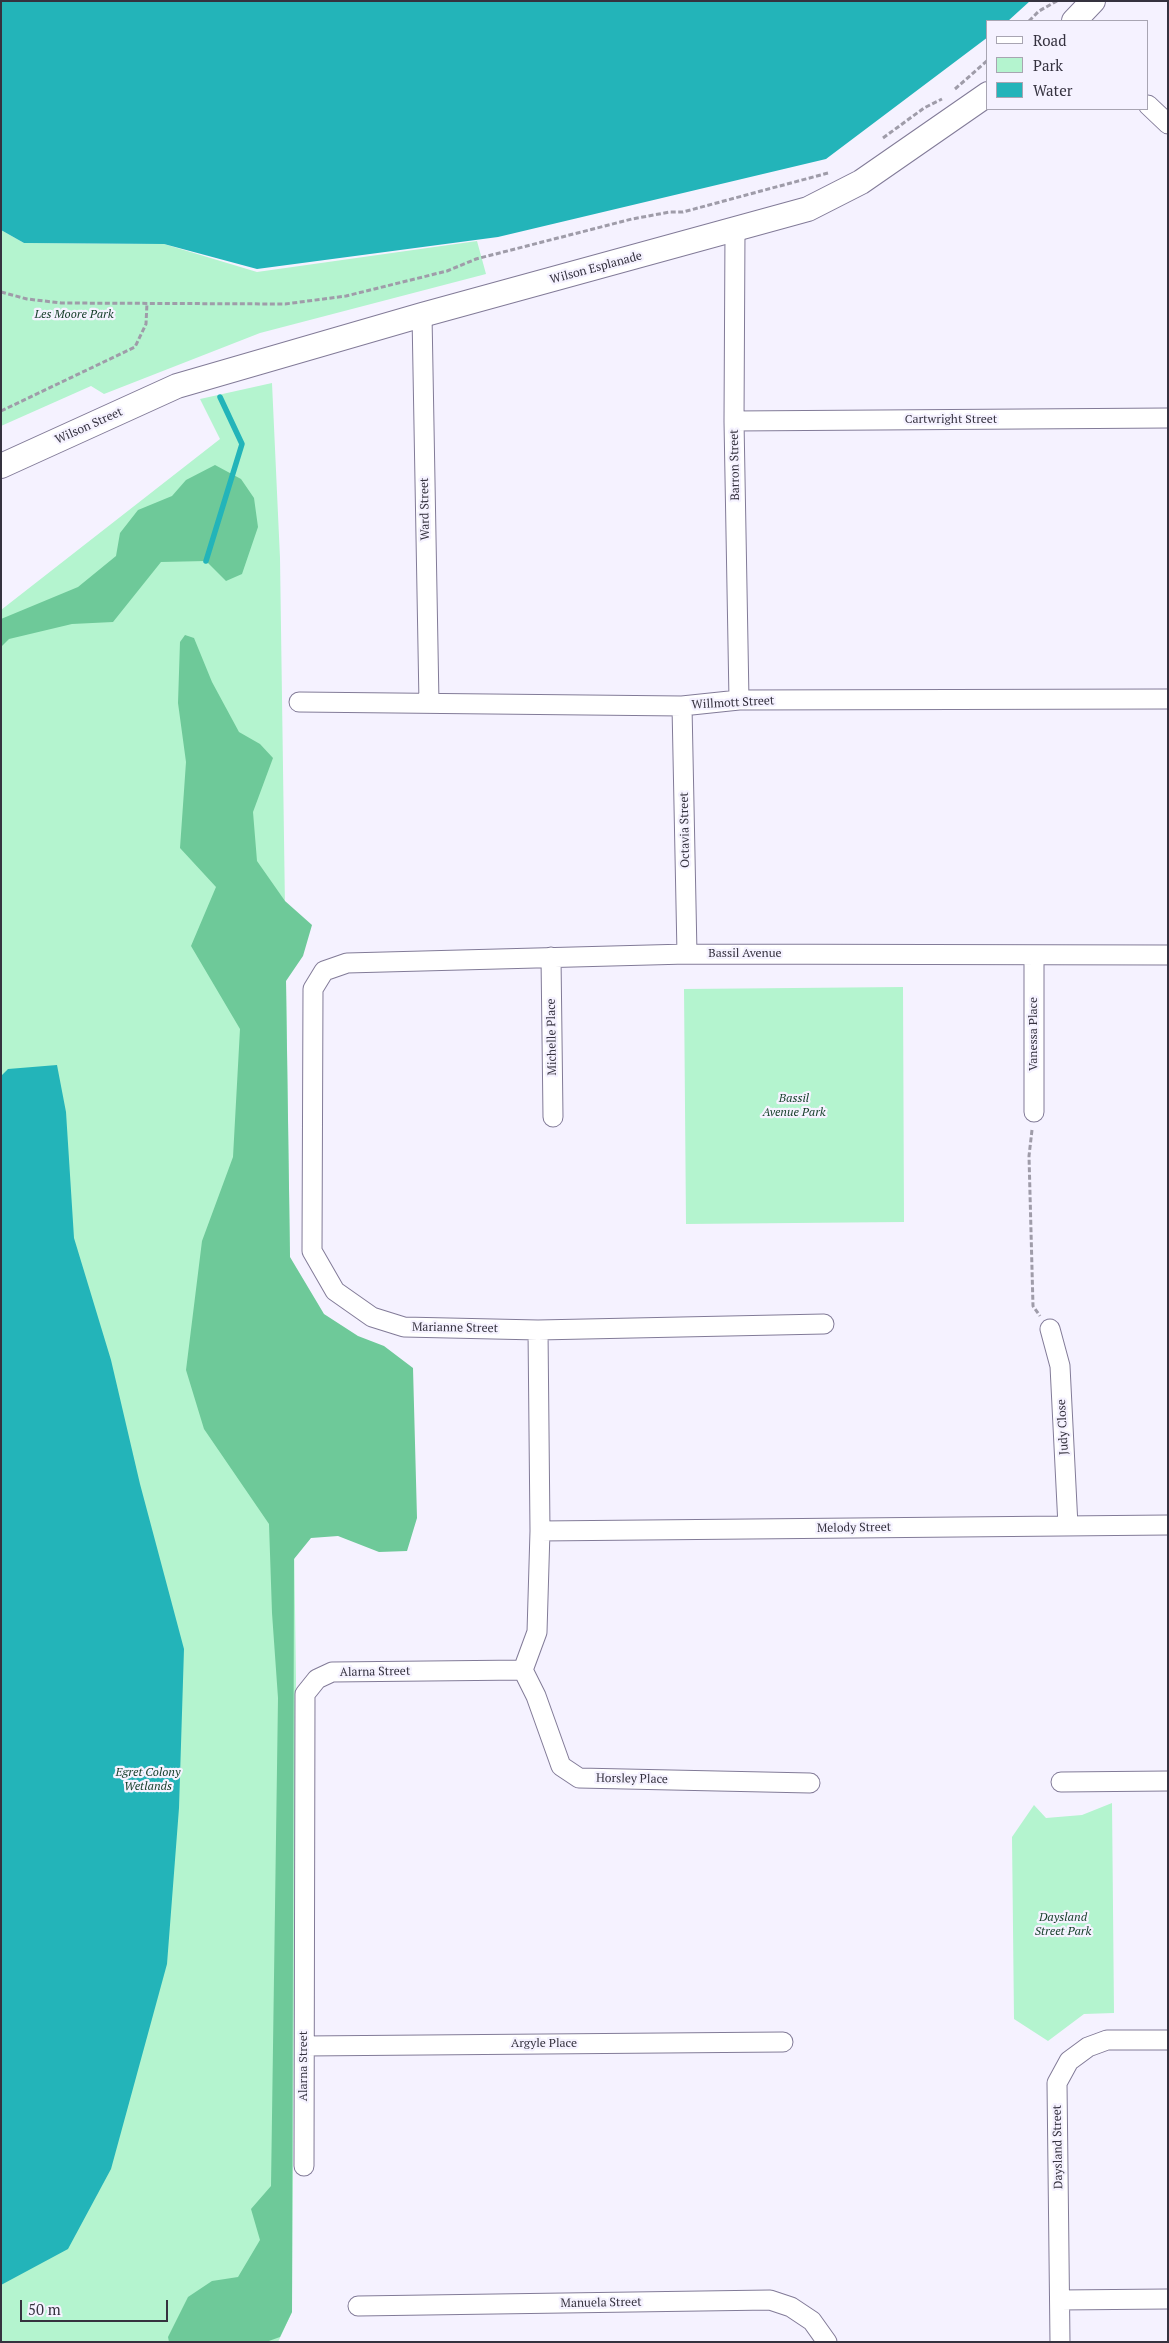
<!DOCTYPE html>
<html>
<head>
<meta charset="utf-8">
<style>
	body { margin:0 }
	#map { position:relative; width:1169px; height:2343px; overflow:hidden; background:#f5f2ff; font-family:"PT Serif",serif }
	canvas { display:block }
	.frame { position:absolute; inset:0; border:2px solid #35323f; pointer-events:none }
	.legend { position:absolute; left:986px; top:20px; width:162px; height:90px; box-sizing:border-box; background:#f5f2ff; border:1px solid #a8a5b2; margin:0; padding:6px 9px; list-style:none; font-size:15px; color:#35323f }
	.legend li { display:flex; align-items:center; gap:10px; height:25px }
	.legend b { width:25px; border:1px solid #a8a5b2 }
	.scale { position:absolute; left:20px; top:2300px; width:148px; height:22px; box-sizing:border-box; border:2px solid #35323f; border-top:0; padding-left:6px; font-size:15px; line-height:18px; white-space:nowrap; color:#35323f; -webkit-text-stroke:4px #f5f2ff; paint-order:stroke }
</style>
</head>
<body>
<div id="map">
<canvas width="1169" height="2343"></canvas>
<div class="frame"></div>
<ul class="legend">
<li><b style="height:6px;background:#fff"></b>Road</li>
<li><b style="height:14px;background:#b4f4cf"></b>Park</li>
<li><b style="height:14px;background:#23b4b9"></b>Water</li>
</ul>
<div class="scale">50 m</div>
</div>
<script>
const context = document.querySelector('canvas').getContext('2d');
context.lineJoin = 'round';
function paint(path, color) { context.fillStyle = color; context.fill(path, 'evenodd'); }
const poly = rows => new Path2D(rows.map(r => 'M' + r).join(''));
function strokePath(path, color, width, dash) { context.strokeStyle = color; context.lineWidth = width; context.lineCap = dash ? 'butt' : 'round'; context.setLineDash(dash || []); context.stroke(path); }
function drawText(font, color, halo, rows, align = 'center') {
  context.font = font + ' "PT Serif",serif'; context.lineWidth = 4.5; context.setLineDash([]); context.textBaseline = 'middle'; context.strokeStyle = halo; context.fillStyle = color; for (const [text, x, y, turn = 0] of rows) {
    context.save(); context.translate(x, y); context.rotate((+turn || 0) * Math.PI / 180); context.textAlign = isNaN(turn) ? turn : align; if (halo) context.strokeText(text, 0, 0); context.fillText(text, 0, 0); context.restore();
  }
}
const green = poly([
	[1,230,24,243,164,244,257,272,477,241,486,274,260,333,104,394,91,386,1,426],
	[272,383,280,558,296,1678,292,2312,278,2342,1,2342,1,610,220,439,200,399],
	[903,987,904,1222,686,1224,684,989],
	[1112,1803,1114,2013,1084,2014,1048,2041,1014,2019,1012,1837,1034,1805,1046,1818,1082,1815]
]);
const forest = poly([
	[215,465,241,479,254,498,258,527,242,574,226,581,206,561,161,562,113,622,72,624,9,639,1,647,1,619,78,587,116,556,120,533,138,510,172,496,186,480],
	[185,635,194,638,212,682,239,732,260,744,273,758,253,812,257,861,285,901,312,925,303,956,286,981,290,1257,324,1314,358,1336,384,1346,413,1368,417,1518,407,1551,379,1552,338,1536,311,1538,294,1559,292,2312,280,2337,266,2342,169,2342,168,2337,188,2297,212,2281,238,2277,260,2240,251,2209,271,2186,278,1698,272,1613,269,1524,204,1429,186,1370,202,1241,233,1157,240,1029,191,946,216,887,180,848,186,762,178,703,180,642]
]);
const water = poly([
	[1,1,1030,1,1008,21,988,21,988,37,826,159,498,237,257,269,164,244,24,243,1,230],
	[57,1065,66,1112,74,1238,111,1360,140,1484,184,1649,179,1808,167,1964,111,2169,68,2249,1,2285,1,1076,8,1069]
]);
const stream = poly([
	[206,561,242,444,220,397]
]);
const path = poly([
	[1029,21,1039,11,1057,1],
	[955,89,988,60],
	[883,138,924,108,942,99],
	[1,292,27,299,61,303,285,304,346,296,447,271,476,259,632,219,670,212,683,212,828,173],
	[1,411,135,347,146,324,147,303],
	[1032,1130,1029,1156,1033,1306,1040,1316]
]);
const minor = poly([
	[1148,105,1168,124],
	[735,231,734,421,739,700],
	[422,315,429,703],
	[734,421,1168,418],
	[299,702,682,706,739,700,1168,699],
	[682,706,687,954],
	[551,957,553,1117],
	[1034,1112,1034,956],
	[824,1324,538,1330,404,1327,372,1317,335,1291,312,1251,313,989,324,971,347,963,687,954,1168,955],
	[1050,1329,1060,1366,1068,1526],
	[540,1531,1168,1525],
	[523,1670,536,1696,561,1766,579,1778,810,1783],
	[1061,1782,1168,1781],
	[305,2046,783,2042],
	[304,2166,305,1694,317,1679,332,1672,523,1670,537,1632,540,1531,538,1330],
	[1060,2300,1168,2299],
	[358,2306,770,2300,791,2307,812,2321,827,2342],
	[1060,2342,1057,2083,1069,2061,1088,2047,1107,2040,1168,2040]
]);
const tertiary = poly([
	[1074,21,1093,1],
	[1,466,177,386,422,315,808,209,861,182,988,94]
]);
const streetNames = [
	["Wilson Esplanade",596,268,-15],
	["Cartwright Street",951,420],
	["Wilson Street",89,426,-24],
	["Barron Street",735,465,-91],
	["Ward Street",425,509,-91],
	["Willmott Street",733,703,-3],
	["Octavia Street",685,830,-91],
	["Bassil Avenue",745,954],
	["Vanessa Place",1034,1034,-90],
	["Michelle Place",552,1037,-91],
	["Marianne Street",455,1328,1],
	["Judy Close",1063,1427,-93],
	["Melody Street",854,1528,-1],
	["Alarna Street",375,1672,-1],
	["Horsley Place",632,1779,1],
	["Argyle Place",544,2044],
	["Alarna Street",304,2066,-90],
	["Daysland Street",1058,2147,-91],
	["Manuela Street",601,2303,-1]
];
const parkNames = [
	["Les Moore Park",74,315],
	["Bassil",794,1099],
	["Avenue Park",794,1113],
	["Egret Colony",148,1773],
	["Wetlands",148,1787],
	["Daysland",1063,1918],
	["Street Park",1063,1932]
];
paint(green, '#b4f4cf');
paint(forest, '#6ec999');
paint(water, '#23b4b9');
strokePath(stream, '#23b4b9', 5.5);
strokePath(minor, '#827b98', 21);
strokePath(tertiary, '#827b98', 26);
strokePath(path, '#9f9ca9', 3, [5, 2.5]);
strokePath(minor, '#fff', 19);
strokePath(tertiary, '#fff', 24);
drawText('12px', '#35323f', '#f5f2ff', streetNames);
drawText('italic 12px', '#19412d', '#f5f2ff', parkNames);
</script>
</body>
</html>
